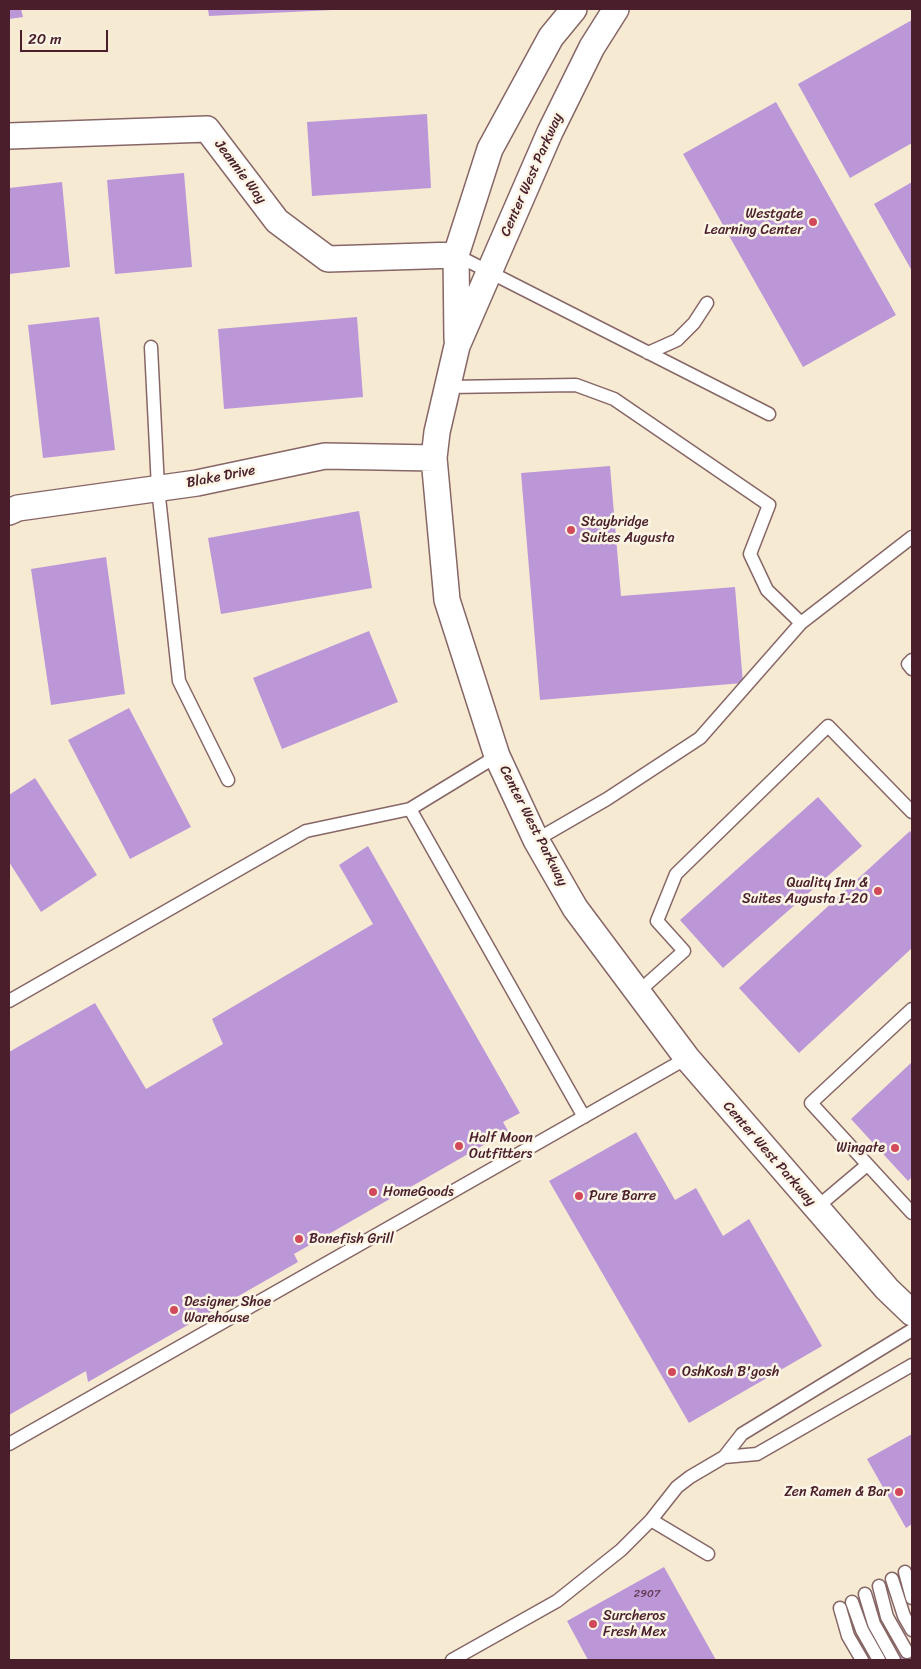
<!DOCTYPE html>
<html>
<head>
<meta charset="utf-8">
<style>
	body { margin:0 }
	#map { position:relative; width:921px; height:1669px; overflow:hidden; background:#f7ead3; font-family:Sriracha,sans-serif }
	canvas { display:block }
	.frame { position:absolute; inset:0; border:10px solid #4a1f2b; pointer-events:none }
	.scale { position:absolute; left:20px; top:30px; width:88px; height:22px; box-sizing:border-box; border:2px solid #4a1f2b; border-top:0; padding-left:6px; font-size:15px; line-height:18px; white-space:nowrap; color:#4a1f2b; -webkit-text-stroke:4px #fcf5e5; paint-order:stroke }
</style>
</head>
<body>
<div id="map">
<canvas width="921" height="1669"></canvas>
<div class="frame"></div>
<div class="scale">20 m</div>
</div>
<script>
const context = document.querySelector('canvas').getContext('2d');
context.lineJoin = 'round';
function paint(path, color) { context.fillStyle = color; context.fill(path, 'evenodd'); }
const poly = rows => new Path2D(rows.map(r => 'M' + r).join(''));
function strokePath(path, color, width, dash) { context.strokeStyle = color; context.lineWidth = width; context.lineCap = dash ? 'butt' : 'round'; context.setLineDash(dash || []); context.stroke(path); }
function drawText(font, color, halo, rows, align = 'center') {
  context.font = font + ' Sriracha,sans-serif'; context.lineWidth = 5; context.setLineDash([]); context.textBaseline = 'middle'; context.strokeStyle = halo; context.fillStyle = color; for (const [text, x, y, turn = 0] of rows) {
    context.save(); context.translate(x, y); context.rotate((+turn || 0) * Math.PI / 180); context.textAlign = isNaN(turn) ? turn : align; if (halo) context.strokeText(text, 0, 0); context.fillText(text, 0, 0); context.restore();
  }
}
const building = poly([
	[9,9,21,9,23,17,9,19],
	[208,9,332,9,332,10,209,16],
	[912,20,912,143,850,178,798,84],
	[776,102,896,315,803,367,683,154],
	[427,114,431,188,312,196,307,122],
	[184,173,192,267,115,274,107,180],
	[62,182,70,267,9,274,9,188],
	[912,182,912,271,874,204],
	[99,317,115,450,43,458,28,325],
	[357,317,363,397,224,409,218,329],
	[610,466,621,596,735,587,743,683,540,700,521,473],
	[359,511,372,588,221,614,208,538],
	[106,557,125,694,51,705,31,569],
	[369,631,398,702,282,749,253,678],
	[129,708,191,827,130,859,68,740],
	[35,778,97,875,41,912,9,862,9,795],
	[818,797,862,846,723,968,680,920],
	[910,831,912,834,912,948,799,1053,739,988],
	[368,846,520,1113,503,1122,508,1131,294,1254,298,1262,88,1382,86,1371,9,1415,9,1052,95,1003,146,1089,223,1044,212,1019,373,924,339,865],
	[912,1062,912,1177,908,1181,851,1119],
	[636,1132,675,1200,696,1188,723,1236,749,1219,822,1346,689,1423,549,1181],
	[912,1434,912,1524,906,1528,867,1459],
	[664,1567,716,1660,588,1660,567,1621],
	[912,1649,912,1660,894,1660,907,1652]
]);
const service = poly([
	[456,255,769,414],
	[151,347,158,488,179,681,228,780],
	[648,353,677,340,694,323,707,303],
	[448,387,576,385,614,399,769,505,750,554,767,590,801,623,700,738,607,799,536,840],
	[801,623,912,537],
	[912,660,908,664,912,669],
	[410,809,584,1117],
	[638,992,684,951,657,921,676,874,828,726,912,812],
	[9,1001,306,831,410,809,497,756],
	[912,1009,811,1103,912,1213],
	[816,1208,867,1165],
	[9,1444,687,1058],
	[724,1457,757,1454,912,1365],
	[651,1520,708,1554],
	[905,1572,912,1598],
	[892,1579,904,1616,912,1630],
	[879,1586,887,1617,907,1652],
	[865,1594,874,1624,894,1660],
	[852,1602,862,1630,879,1660],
	[840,1608,848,1636,862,1660],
	[452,1660,557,1601,621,1550,651,1520,677,1487,690,1477,724,1457,742,1434,912,1330]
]);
const minor = poly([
	[616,9,592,47,550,132,457,346,437,432,434,458,447,600,497,756,536,840,575,908,687,1058,887,1289,912,1313],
	[9,136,207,129,277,221,328,259,456,255],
	[457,339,456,255,490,149,551,37,574,9],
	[9,512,18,508,197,483,325,456,434,458]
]);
const markers = [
	[813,222,5,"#d1495b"],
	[571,530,5,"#d1495b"],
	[878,891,5,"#d1495b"],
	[459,1146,5,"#d1495b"],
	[895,1148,5,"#d1495b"],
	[373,1192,5,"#d1495b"],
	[579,1196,5,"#d1495b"],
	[299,1239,5,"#d1495b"],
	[174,1310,5,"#d1495b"],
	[672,1372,5,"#d1495b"],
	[899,1492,5,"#d1495b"],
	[593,1624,5,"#d1495b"]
];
const numberNames = [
	["2907",647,1594]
];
const streetNames = [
	["Jeannie Way",240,172,53],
	["Center West Parkway",532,175,-66],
	["Blake Drive",221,477,-11],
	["Center West Parkway",533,826,63],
	["Center West Parkway",769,1154,49]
];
const poiNames = [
	["Westgate",803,214,"right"],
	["Learning Center",803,230,"right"],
	["Staybridge",581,522],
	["Suites Augusta",581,538],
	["Quality Inn &",868,883,"right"],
	["Suites Augusta I-20",868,899,"right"],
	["Half Moon",469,1138],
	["Outfitters",469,1154],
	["Wingate",885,1148,"right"],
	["HomeGoods",383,1192],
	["Pure Barre",589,1196],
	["Bonefish Grill",309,1239],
	["Designer Shoe",184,1302],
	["Warehouse",184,1318],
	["OshKosh B'gosh",682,1372],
	["Zen Ramen & Bar",889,1492,"right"],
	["Surcheros",603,1616],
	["Fresh Mex",603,1632]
];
paint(building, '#bb97d8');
strokePath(service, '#876666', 15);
strokePath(minor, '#876666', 28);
strokePath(service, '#fff', 12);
strokePath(minor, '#fff', 25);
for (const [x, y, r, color] of markers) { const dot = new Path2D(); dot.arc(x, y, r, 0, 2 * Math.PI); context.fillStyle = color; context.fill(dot); strokePath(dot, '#fcf5e5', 2); }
drawText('11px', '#663d56', null, numberNames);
drawText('14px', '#4a1f2b', '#fcf5e5', streetNames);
drawText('14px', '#4a1f2b', '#fcf5e5', poiNames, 'left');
</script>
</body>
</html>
